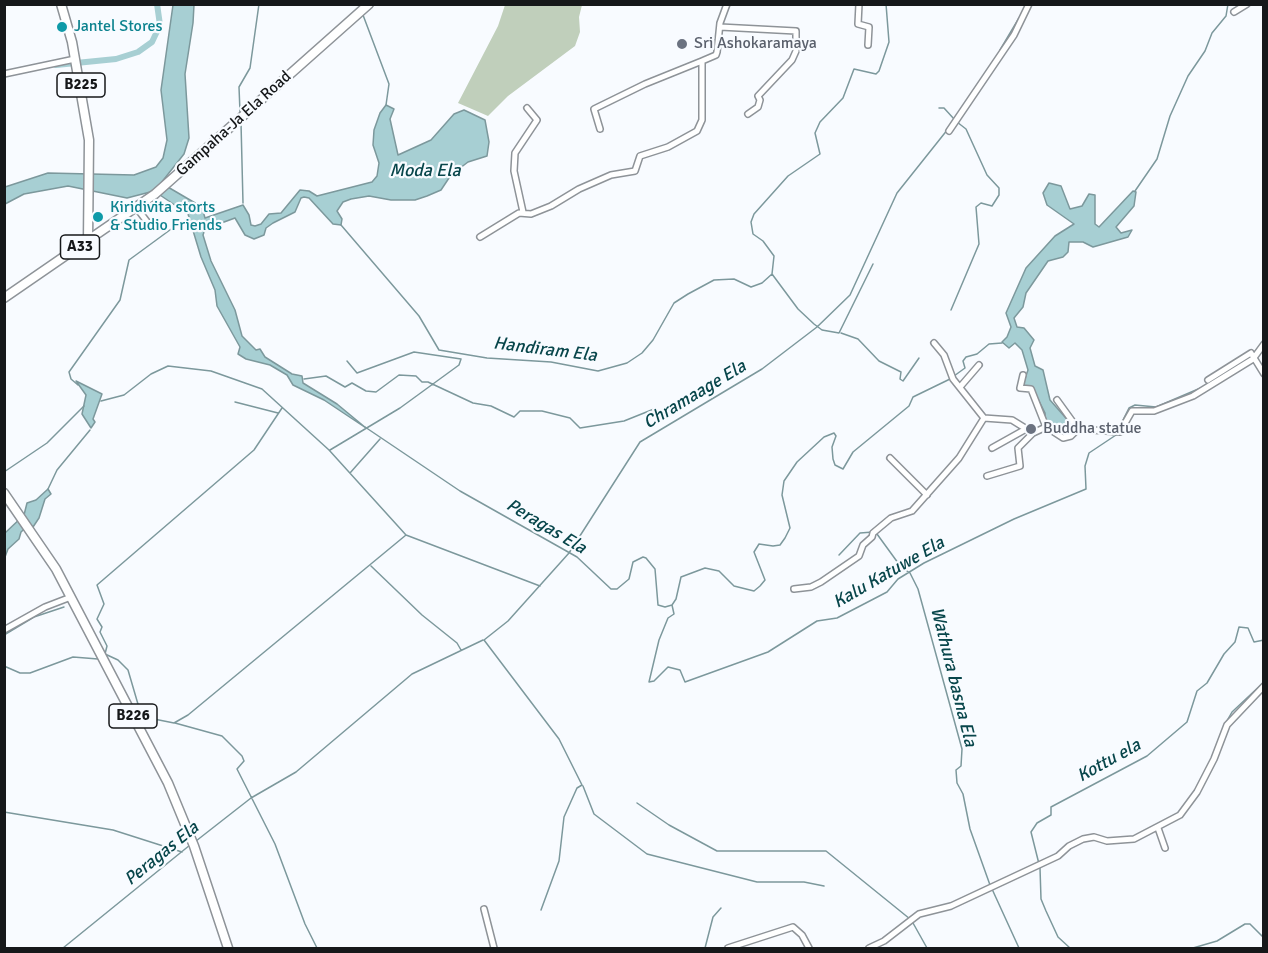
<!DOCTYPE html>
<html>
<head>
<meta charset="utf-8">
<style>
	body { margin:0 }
	#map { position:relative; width:1268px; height:953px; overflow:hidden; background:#f8fbff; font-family:Signika,sans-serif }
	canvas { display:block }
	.frame { position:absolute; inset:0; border:6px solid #16181a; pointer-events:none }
</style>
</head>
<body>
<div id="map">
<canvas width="1268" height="953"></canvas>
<div class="frame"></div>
</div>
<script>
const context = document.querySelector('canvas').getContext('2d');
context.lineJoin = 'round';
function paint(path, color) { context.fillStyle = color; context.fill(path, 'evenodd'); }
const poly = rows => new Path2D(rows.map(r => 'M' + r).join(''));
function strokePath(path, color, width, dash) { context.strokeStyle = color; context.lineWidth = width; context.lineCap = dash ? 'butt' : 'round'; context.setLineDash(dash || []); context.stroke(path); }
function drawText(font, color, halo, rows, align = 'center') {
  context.font = font + ' Signika,sans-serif'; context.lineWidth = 4.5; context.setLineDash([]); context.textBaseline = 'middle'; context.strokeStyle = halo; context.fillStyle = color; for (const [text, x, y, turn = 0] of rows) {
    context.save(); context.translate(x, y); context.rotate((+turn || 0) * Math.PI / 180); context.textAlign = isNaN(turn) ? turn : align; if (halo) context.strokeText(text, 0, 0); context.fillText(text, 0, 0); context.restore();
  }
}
const green = poly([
	[505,5,582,5,579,17,580,32,575,46,508,96,488,116,458,103,498,26]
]);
const water = poly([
	[173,5,194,5,193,23,185,74,189,138,184,154,161,183,202,207,205,218,243,205,249,215,251,225,255,226,261,224,269,214,281,213,300,190,309,191,317,196,372,182,377,176,379,163,373,145,374,130,380,113,386,105,394,109,390,119,398,155,431,140,454,114,464,110,485,120,489,142,487,156,468,162,451,175,441,190,427,196,415,200,391,200,369,196,351,199,343,202,337,211,342,219,341,225,333,224,309,198,304,197,301,198,295,212,273,223,266,228,264,235,254,239,245,235,235,218,205,229,203,235,211,261,235,310,242,336,256,350,260,349,265,357,292,374,302,376,303,383,337,404,366,428,324,400,293,385,287,375,270,365,246,359,238,354,240,347,217,306,215,290,201,257,188,214,154,191,127,198,68,186,24,194,5,204,5,187,48,173,134,175,156,167,163,158,167,140,161,90,173,5],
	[1049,183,1061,186,1070,209,1082,206,1089,194,1095,195,1095,224,1099,227,1133,191,1136,192,1134,206,1116,227,1121,233,1132,230,1128,237,1093,247,1083,242,1069,242,1068,252,1063,257,1048,261,1026,293,1023,307,1014,318,1017,327,1024,328,1034,340,1030,348,1035,366,1043,370,1050,400,1072,425,1066,434,1045,422,1045,413,1034,391,1022,387,1028,370,1022,350,1015,343,1009,348,1002,342,1007,337,1011,327,1006,313,1026,268,1055,236,1074,224,1047,205,1043,193,1049,183],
	[76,381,102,394,93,419,95,422,91,428,82,414,86,395,76,381],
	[48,489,51,494,45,499,39,518,33,527,30,524,21,532,19,539,8,549,5,557,5,533,24,515,27,503,36,500,48,489]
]);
const stream = poly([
	[363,15,389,84,386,105],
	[1000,50,1019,18],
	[939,108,944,108,954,119],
	[240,112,239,87,250,68,259,4],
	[241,123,243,203],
	[1135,191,1157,159,1170,116,1188,76,1205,51,1212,33,1226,16,1228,4],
	[341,225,419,316,439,350,487,358,551,362,598,371,627,363,642,353,653,340,674,303,688,294,714,280,734,279,751,287,762,283,772,274,774,256,763,241,753,234,751,222,754,214,788,176,820,154,815,133,820,122,843,98,854,69,876,74,879,71,889,42,886,4],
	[772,274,798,309,814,324,822,330,839,333,873,264],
	[951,310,979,244,976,207,981,203,992,206,999,195,999,188,987,175,966,129,957,122],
	[841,333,858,339,879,361,901,372,900,379,903,381,919,358],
	[1232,369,1250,357],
	[954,376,965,368,963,361,966,357,977,354,989,344,1002,343],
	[304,379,326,376,345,387,352,383,366,391,376,392,399,375,416,376,422,382,428,382,473,403,491,406,514,417,520,411,542,411,570,418,580,428,624,421,654,409],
	[78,385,71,379,69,372,120,300,129,260,174,227,181,224,192,226],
	[101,401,124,395,151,374,168,366,211,371,262,389,329,450,406,535,540,586],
	[235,402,278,413],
	[282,408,254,450,97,585,104,604,97,619,102,627,100,632,107,646,105,654,118,660,128,670,140,711,149,718,174,723,188,715,406,535],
	[365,427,460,491,577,557,611,589,617,589,629,579,633,562,643,557,646,558,655,569,658,605,665,607,672,605,676,599,681,577,705,568,719,571,734,586,754,591,760,586,765,580,754,552,759,544,773,546,780,545,785,538,790,528,782,495,784,481,797,462,824,437,834,433,836,436,832,447,833,459,835,465,843,469,853,452,909,406,913,397,950,379],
	[1119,428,1129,408,1135,405,1156,407,1203,387],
	[330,450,400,408,459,365,461,359,414,352,357,373,347,361],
	[4,472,47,443,84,406],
	[350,473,380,439],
	[48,489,57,470,90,430],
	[877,534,901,567,910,573,918,589,962,749,961,766,956,770,957,783,963,794,970,829,990,885],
	[839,555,860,533,873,532],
	[371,566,422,615,457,643,461,650],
	[672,605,674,614,668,618,659,640,649,682,654,681,668,667,680,670,685,682,768,652,817,621,837,618,887,592,898,579,924,563,1014,519,1086,489,1085,466,1089,453,1116,435],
	[4,635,34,617,64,607],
	[4,666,20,673,30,673,73,657,98,659],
	[175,723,222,736,242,756,244,761,237,769,275,844,305,924,317,948],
	[1224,726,1232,712,1264,682],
	[583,786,594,814,647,854,757,882,804,882,824,886],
	[637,803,669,825,717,851,826,851,910,919],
	[4,812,113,830,182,852],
	[196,841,251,798,296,772,412,674,483,640],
	[1039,864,1031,832,1037,823,1051,815,1051,807,1147,756,1187,722,1197,691,1207,683,1224,654,1235,642,1239,627,1248,628,1254,642,1264,640],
	[1040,868,1041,899,1046,911,1058,937,1070,948],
	[992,889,1019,948],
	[541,910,559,861,564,817,577,788,582,785,559,739,484,640,508,621,569,553,640,442,762,369,817,327,850,295,897,193,948,129],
	[913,923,927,948],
	[63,948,190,845],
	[705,948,713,917,721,908],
	[1193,948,1217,941,1245,924,1250,924,1264,938]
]);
const canal = poly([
	[56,65,116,59,138,52,152,42,160,25,157,4]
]);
const minor = poly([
	[859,4,858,24,869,27,868,45],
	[1234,12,1247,4],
	[720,27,796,31,796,51,792,60,758,96,760,100,758,107,748,114],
	[4,74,75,59],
	[600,129,594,109,645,84,702,61],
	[949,131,1014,35,1029,4],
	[136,207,148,223],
	[523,212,514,171,515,153,537,120,527,108],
	[480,237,519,213,531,214,551,206,579,189,611,175,635,171,640,156,668,147,697,131,702,120,702,61,716,55,717,52,720,23,727,4],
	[934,343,944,355,953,379,984,418],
	[1023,375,1020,388,1031,389,1046,427],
	[1208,380,1251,353,1264,374],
	[960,387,979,365],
	[1057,400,1078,429],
	[992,448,1026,429],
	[890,458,927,495],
	[987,476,1020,466,1018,448,1033,433],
	[794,589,811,587,821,582,859,556,863,545,872,537,873,533,891,518,912,511,959,458,984,418,1012,420,1033,433,1046,427,1063,438,1071,436,1078,429,1120,432,1132,411,1154,411,1193,396,1253,359,1264,344],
	[4,630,45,607,71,597],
	[1158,828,1165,848],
	[484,909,494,948],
	[728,948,793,927,802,935,809,948],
	[869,948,884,941,919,914,951,906,1058,856,1069,846,1083,839,1094,837,1107,841,1134,839,1180,815,1197,792,1214,759,1227,725,1264,686]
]);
const primary = poly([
	[61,4,72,42,89,140,88,242],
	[4,493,56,569,168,783,194,846,228,948]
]);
const trunk = poly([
	[4,298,155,194,369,4]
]);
const markers = [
	[62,27,6,"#0f9aa8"],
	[682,44,6,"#6b7280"],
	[98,217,6,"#0f9aa8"],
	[1031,429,6,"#6b7280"]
];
const shields = [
	[81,85,48],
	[80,247,39],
	[133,716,48]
];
const shieldNames = [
	["B225",81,85],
	["A33",80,247],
	["B226",133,716]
];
const cultureNames = [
	["Jantel Stores",74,27],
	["Kiridivita storts",110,208],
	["& Studio Friends",110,226]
];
const worshipNames = [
	["Sri Ashokaramaya",694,44],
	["Buddha statue",1043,429]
];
const streetNames = [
	["Gampaha-Ja Ela Road",234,124,-42]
];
const waterNames = [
	["Moda Ela",425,171],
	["Handiram Ela",545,350,7],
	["Chramaage Ela",695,395,-31],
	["Peragas Ela",546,527,31],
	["Kalu Katuwe Ela",889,573,-30],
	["Wathura basna Ela",953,677,76],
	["Kottu ela",1109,761,-29],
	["Peragas Ela",162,854,-39]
];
paint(green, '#c0cfbb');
paint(water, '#a7cfd3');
strokePath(water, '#7c989c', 1.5);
strokePath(stream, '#7c989c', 1.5);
strokePath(canal, '#a7cfd3', 6);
strokePath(minor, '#8e9398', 8);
strokePath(primary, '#8e9398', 11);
strokePath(trunk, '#8e9398', 11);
strokePath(minor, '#fff', 5);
strokePath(primary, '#fff', 8);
strokePath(trunk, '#fff', 8);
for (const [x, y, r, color] of markers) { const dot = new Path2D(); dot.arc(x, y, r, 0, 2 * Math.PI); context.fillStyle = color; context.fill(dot); strokePath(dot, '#f8fbff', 2); }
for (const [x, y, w] of shields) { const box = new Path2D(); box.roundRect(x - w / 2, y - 12, w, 24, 4.5); context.fillStyle = '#f8fbff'; context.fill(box); strokePath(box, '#16181a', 1.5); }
drawText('bold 15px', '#16181a', null, shieldNames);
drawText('16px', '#0d838f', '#f8fbff', cultureNames, 'left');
drawText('16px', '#5b616d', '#f8fbff', worshipNames, 'left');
drawText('16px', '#16181a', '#f8fbff', streetNames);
drawText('italic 18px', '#08464b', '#f8fbff', waterNames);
</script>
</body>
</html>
